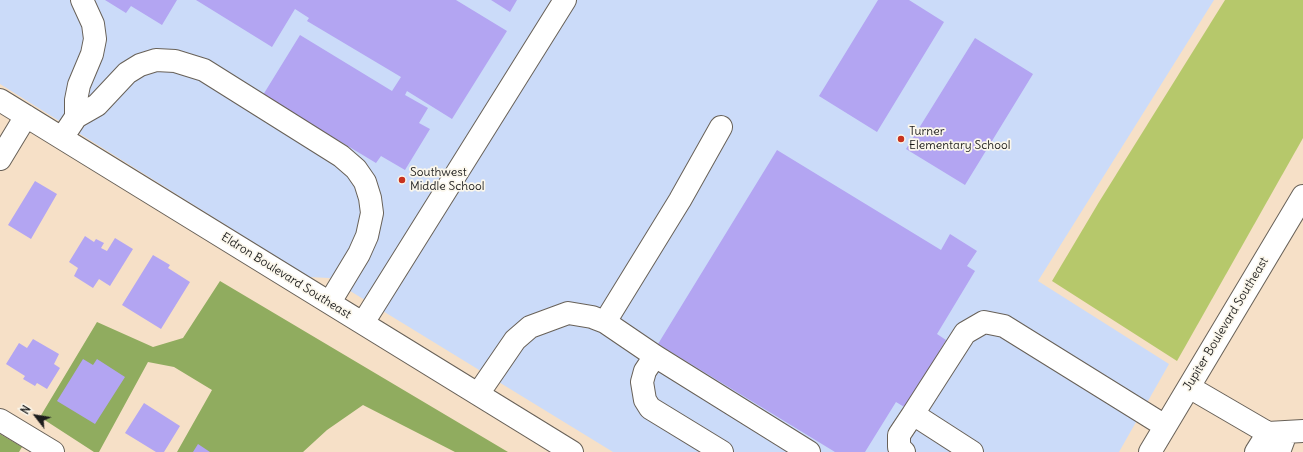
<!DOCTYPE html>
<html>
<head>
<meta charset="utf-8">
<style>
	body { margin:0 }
	#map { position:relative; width:1303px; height:452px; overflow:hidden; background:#f6e0c7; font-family:Delius,sans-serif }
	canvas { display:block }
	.north { position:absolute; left:16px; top:396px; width:40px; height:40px; -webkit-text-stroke:3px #fbf7ec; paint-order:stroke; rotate:301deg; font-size:11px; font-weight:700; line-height:16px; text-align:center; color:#1c1c1c }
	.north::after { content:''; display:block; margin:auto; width:14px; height:18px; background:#1c1c1c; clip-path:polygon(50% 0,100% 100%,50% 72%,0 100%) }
</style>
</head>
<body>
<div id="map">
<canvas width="1303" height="452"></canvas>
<div class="north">N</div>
</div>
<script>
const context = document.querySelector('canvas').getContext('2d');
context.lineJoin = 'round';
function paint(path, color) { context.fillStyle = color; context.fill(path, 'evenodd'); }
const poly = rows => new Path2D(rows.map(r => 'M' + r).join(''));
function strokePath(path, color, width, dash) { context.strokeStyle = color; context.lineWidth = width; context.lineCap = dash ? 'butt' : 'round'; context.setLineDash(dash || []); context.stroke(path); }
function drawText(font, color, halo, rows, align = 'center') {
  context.font = font + ' Delius,sans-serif'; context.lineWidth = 3.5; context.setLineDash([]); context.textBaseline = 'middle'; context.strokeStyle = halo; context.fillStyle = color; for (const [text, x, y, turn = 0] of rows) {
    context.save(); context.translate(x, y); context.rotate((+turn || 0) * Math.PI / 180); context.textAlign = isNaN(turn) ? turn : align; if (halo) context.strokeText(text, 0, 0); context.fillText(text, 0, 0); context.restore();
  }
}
const built = poly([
	[0,0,1214,0,1038,281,1169,364,1119,452,613,452,329,278,309,277,0,84]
]);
const green = poly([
	[1225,0,1303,0,1303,138,1177,361,1052,281,1099,202]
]);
const forest = poly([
	[220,281,508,452,455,452,363,405,327,430,303,452,177,452,212,390,174,367,148,362,99,452,94,452,40,417,97,322,153,347,183,338],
	[0,434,22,447,19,452,0,452]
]);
const building = poly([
	[105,0,177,0,162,25,131,6,126,13],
	[196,0,456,0,507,31,452,119,407,91,405,95,428,108,419,123,430,129,405,170,381,156,376,163,263,95,300,35,392,91,401,77,307,21,309,18,295,9,272,47],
	[491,0,517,0,510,12],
	[878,0,909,0,944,22,877,132,819,96],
	[975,38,1033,74,965,185,906,149],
	[777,150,941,250,950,234,977,251,967,266,975,271,937,334,946,340,906,408,896,402,865,452,835,452,658,344],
	[35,181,57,194,31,239,8,225],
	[85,236,94,242,96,239,104,243,101,248,107,251,115,238,133,249,110,286,99,279,93,288,74,276,78,268,69,262],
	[153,255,170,265,168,268,190,282,161,329,122,305],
	[33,339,59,354,54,364,60,368,47,389,37,383,35,386,23,379,25,376,6,364,19,343,27,348],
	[83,359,93,365,97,359,125,377,95,424,57,401],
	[144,403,180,426,164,452,156,452,125,433],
	[198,444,210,452,193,452]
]);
const minor = poly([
	[0,100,572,452],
	[76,117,76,100,79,85,92,54,95,39,93,24,82,0],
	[62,138,76,117,97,105,127,73,140,65,156,60,175,61,204,70,341,156,356,169,365,182,370,198,372,213,367,236,359,254,330,302],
	[0,159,26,116],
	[605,322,680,200,721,127],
	[363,323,565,0],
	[655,356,645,371,642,382,645,400,650,408,722,452],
	[1189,387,1268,433,1256,452],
	[478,394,515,340,530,327,568,313,592,317,605,322,655,356,809,452],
	[0,420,53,452],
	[1268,433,1303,431],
	[904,452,899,447,899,435,913,414],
	[972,452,913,414,965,333,984,322,1004,326,1165,426],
	[1150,452,1303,196],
	[1279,452,1286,433]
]);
const markers = [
	[901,139,4,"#c8321e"],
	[402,180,4,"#c8321e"]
];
const poiNames = [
	["Turner",909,132],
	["Elementary School",909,146],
	["Southwest",410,173],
	["Middle School",410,187]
];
const streetNames = [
	["Eldron Boulevard Southeast",286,276,32],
	["Jupiter Boulevard Southeast",1226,324,-59]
];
paint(built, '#cbdbf9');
paint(green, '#b6c86b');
paint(forest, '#90ac5f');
paint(building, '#b3a5f2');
strokePath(minor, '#686158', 24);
strokePath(minor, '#fff', 22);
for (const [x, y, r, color] of markers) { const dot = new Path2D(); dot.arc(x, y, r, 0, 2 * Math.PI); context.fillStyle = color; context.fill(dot); strokePath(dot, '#fbf7ec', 1.5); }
drawText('12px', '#1c1c1c', '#fbf7ec', poiNames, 'left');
drawText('12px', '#1c1c1c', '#fbf7ec', streetNames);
</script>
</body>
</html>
